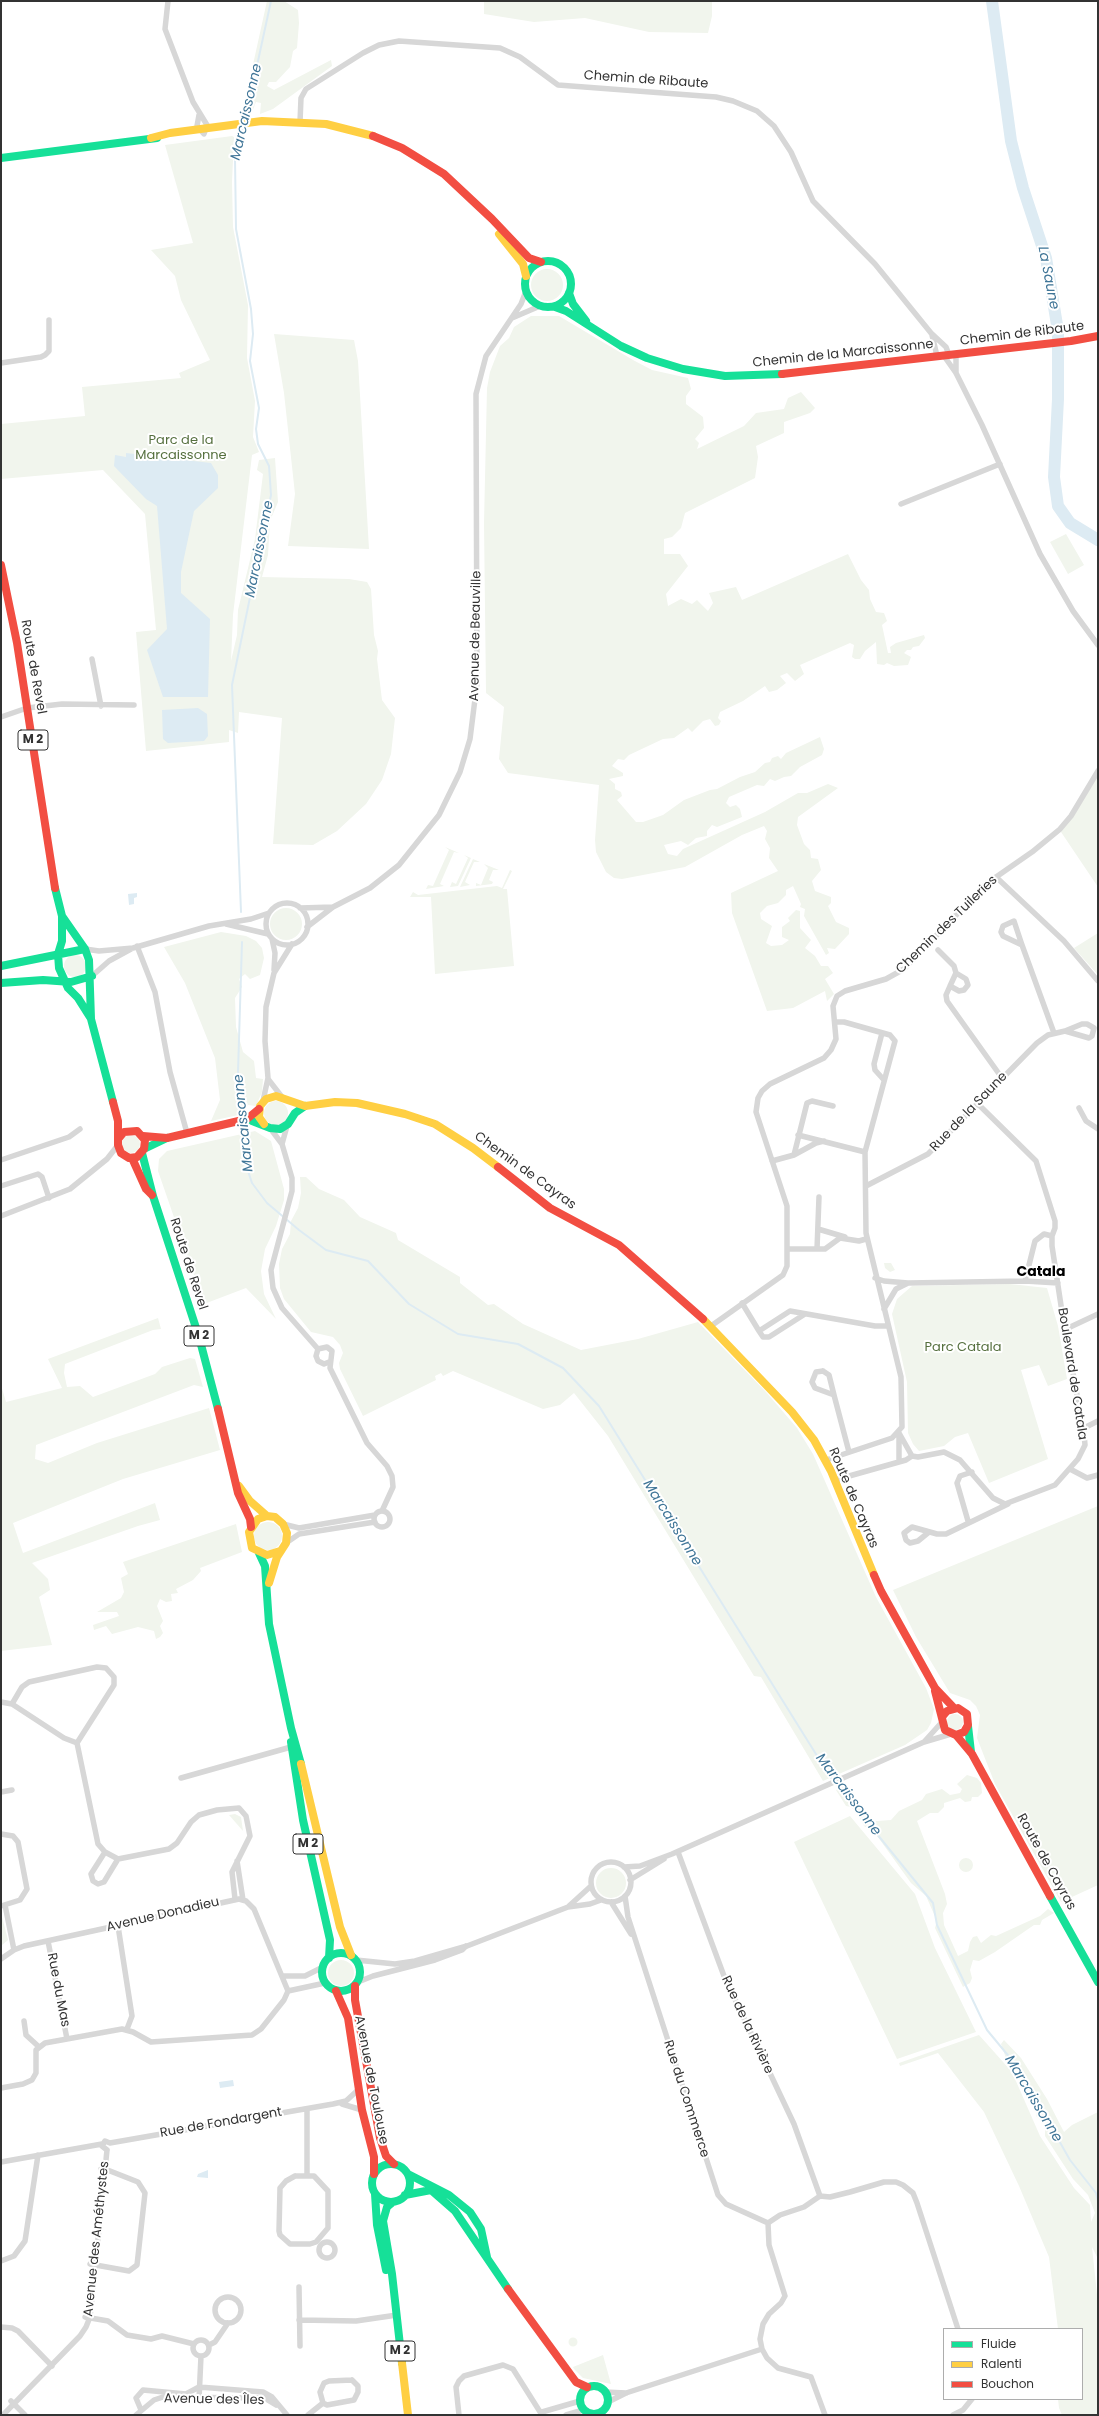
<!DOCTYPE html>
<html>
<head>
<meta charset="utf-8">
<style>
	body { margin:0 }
	#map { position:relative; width:1099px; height:2416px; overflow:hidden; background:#fff; font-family:Poppins,sans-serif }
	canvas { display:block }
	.frame { position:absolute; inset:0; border:2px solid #333; pointer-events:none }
	.legend { position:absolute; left:943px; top:2328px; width:140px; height:72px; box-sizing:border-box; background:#fff; border:1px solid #adadad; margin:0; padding:5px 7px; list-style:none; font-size:12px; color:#333 }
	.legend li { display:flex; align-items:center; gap:8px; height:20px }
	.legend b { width:20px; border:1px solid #adadad }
</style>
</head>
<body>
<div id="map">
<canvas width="1099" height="2416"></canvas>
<div class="frame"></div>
<ul class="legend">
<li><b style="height:5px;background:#16e098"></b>Fluide</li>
<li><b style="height:5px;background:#ffcf43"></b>Ralenti</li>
<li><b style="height:5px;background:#f24e42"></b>Bouchon</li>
</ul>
</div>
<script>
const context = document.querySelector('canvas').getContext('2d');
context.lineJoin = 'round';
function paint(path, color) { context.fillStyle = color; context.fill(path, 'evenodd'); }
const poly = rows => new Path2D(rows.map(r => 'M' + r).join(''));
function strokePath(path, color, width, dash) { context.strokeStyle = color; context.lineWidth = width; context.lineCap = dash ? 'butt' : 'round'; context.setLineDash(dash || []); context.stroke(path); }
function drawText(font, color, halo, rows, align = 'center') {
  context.font = font + ' Poppins,sans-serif'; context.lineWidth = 4; context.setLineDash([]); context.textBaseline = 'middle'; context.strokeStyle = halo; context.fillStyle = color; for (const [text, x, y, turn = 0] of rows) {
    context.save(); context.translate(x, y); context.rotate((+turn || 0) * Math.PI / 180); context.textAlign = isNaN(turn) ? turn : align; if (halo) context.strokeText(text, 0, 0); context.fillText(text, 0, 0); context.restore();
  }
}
const green = poly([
	[267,1,284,1,298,10,299,23,297,48,293,51,290,67,276,82,269,82,267,86,274,90,331,60,332,66,273,109,260,114,261,103,256,102,250,117,241,119],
	[484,1,712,1,712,16,708,33,649,32,585,18,534,22,484,14],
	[232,136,234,137,232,182,233,227,248,305,247,358,255,401,253,437,259,452,252,455,233,615,231,661,237,635,238,610,255,539,263,474,257,470,259,460,275,458,278,502,270,521,268,555,262,577,349,579,367,582,371,589,374,635,378,651,377,659,382,700,395,718,391,754,382,780,366,804,337,831,313,845,273,844,282,718,239,712,238,733,229,730,229,742,146,751,136,632,156,630,145,514,103,470,1,479,1,424,85,416,82,387,181,378,179,373,210,360,181,300,175,276,151,250,193,243,165,145],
	'531 285a16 16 0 1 1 32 0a16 16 0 1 1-32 0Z',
	[531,316,559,316,633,360,652,370,688,378,691,389,686,396,686,404,703,417,704,428,695,439,699,443,697,449,744,426,756,413,784,409,788,398,801,392,815,408,810,413,784,422,784,433,756,446,758,457,755,478,685,513,681,528,672,537,664,539,664,554,680,554,688,566,666,594,668,606,681,599,692,604,697,600,708,611,713,603,709,593,736,587,742,600,848,554,861,580,869,590,870,599,876,612,884,613,887,621,882,625,888,653,891,653,890,647,896,643,924,635,925,638,919,646,913,647,911,650,907,650,904,653,911,657,908,665,894,666,887,663,884,665,877,664,876,642,865,651,860,659,855,659,852,657,854,645,850,643,800,665,804,674,795,681,787,673,780,676,786,683,777,690,769,692,765,686,743,701,720,712,718,718,721,721,719,725,715,726,710,719,703,721,692,732,688,728,674,738,663,739,629,755,624,760,618,759,612,766,623,773,623,776,609,779,615,784,615,789,621,792,622,796,617,800,636,822,643,822,663,815,684,800,710,790,717,789,740,777,755,772,765,763,770,762,772,758,778,756,781,759,786,753,820,737,824,749,822,755,800,767,791,776,784,777,775,781,770,779,764,786,757,785,729,797,726,803,730,807,736,805,740,809,742,817,717,827,712,825,707,831,707,836,696,838,688,845,681,841,664,845,668,854,677,856,683,849,765,812,798,793,807,793,828,784,838,788,798,817,797,825,804,844,810,850,811,858,818,859,821,870,812,881,815,891,831,897,831,903,828,906,836,922,849,928,849,934,835,949,827,948,829,953,826,955,804,916,805,909,800,907,801,904,793,886,786,890,786,895,778,903,767,906,760,913,761,919,772,926,766,943,771,946,782,945,789,940,782,937,782,927,790,921,788,918,796,910,800,911,800,928,811,940,805,948,815,956,821,966,828,966,833,973,825,979,834,994,827,1001,825,991,793,1008,767,1011,732,913,731,893,778,871,769,858,770,848,765,839,767,831,764,826,742,835,685,867,622,879,614,878,606,872,596,852,595,840,599,785,508,773,499,759,504,707,486,693,484,523,487,388,490,372,500,346,509,338,514,327],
	[274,334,354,340,358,361,369,549,288,546,295,494,284,393],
	[1066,534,1084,565,1068,574,1050,542],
	[1098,773,1098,887,1061,832],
	[445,847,459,853,454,852,440,884,444,886,426,889,428,885,433,886,449,850],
	[464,855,471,858,458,886,450,887,452,882,456,884,468,858],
	[473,859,480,862,474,862,465,882,470,885,460,887],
	[484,864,499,870,493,870,489,880,493,882,492,884,476,886,476,883,481,885,488,868],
	[510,870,512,871,503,889,507,889,514,966,435,974,431,897,410,897,413,892,418,895,497,886,502,888],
	'270 924a16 16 0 1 1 32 0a16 16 0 1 1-32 0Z',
	[221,932,246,936,256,941,262,948,264,958,260,975,250,979,245,974,239,979,242,987,235,998,236,1027,243,1052,254,1061,256,1078,263,1079,262,1092,256,1106,248,1105,243,1114,211,1121,220,1100,215,1058,185,983,164,947],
	[1098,933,1098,975,1074,948],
	'64 966a11 11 0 1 1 22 0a11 11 0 1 1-22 0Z',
	'264 1113a12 12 0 1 1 24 0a12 12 0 1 1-24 0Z',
	[255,1131,271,1141,284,1189,284,1200,276,1226,265,1249,261,1271,264,1294,276,1319,246,1288,204,1304,158,1171,159,1159,167,1151],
	'122 1144a9 9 0 1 1 18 0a9 9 0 1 1-18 0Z',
	[300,1177,306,1177,319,1189,344,1200,360,1217,396,1233,398,1240,460,1277,460,1283,488,1305,494,1304,523,1324,581,1350,638,1339,698,1322,766,1392,797,1428,813,1454,876,1597,926,1688,934,1709,931,1723,927,1730,905,1745,823,1781,761,1677,754,1676,608,1436,574,1393,560,1405,543,1409,453,1371,443,1376,441,1373,435,1376,436,1380,363,1416,340,1369,339,1363,343,1353,340,1345,333,1337,311,1332,284,1299,280,1288,279,1264,282,1249,290,1234,291,1221,298,1208,301,1193],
	[884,1263,891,1263,895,1270,890,1272,885,1268],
	[1010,1284,1047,1288,1058,1326,1067,1379,1048,1386,1039,1365,1021,1370,1048,1459,989,1483,968,1433,955,1437,944,1446,919,1451,913,1444,908,1433,907,1382,892,1314,897,1299,912,1286],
	[158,1318,161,1329,153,1330,65,1364,64,1373,67,1387,80,1386,93,1397,155,1374,162,1367,190,1358,195,1359,203,1387,194,1385,36,1445,35,1459,48,1463,97,1443,209,1408,220,1450,123,1479,13,1523,23,1553,155,1503,160,1520,138,1526,32,1563,48,1579,50,1590,39,1597,52,1645,1,1651,1,1385,6,1402,62,1388,48,1359],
	[1098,1506,1098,1885,1061,1902,995,1784,977,1738,980,1715,976,1706,970,1700,950,1693,916,1637,893,1590],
	'254 1536a14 14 0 1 1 28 0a14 14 0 1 1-28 0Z',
	[236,1524,242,1552,200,1568,201,1571,193,1580,176,1589,178,1593,171,1594,172,1601,166,1602,160,1599,157,1606,163,1621,160,1626,163,1633,160,1637,156,1639,154,1631,138,1627,112,1634,106,1626,94,1630,93,1625,119,1616,117,1612,97,1612,121,1598,124,1592,121,1578,128,1574,123,1562],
	'947 1722a8 8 0 1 1 16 0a8 8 0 1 1-16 0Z',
	[967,1775,977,1778,981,1783,982,1793,978,1797,972,1797,971,1801,965,1802,960,1798,944,1803,944,1807,938,1813,930,1813,917,1821,945,1894,947,1904,943,1913,944,1925,958,1956,968,1951,970,1942,973,1937,977,1936,981,1943,991,1935,996,1936,1040,1916,1048,1909,1054,1913,1042,1920,1040,1925,1034,1925,995,1952,979,1961,973,1960,970,1970,972,1978,970,1983,963,1987,935,1928,937,1921,926,1896,911,1883,875,1833,864,1826,858,1814,851,1807,846,1806,836,1790,843,1787,855,1795,856,1803,863,1806,871,1820,877,1821,891,1820,899,1811,922,1800,926,1794,942,1789,950,1795,960,1793,962,1789,957,1784],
	[235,1814,241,1817,243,1831,229,1815],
	[850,1816,915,1894,935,1948,976,2032,897,2059,794,1842],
	'959 1865a7 7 0 1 1 14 0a7 7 0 1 1-14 0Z',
	'596 1883a15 15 0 1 1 30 0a15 15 0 1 1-30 0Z',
	[1,1913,8,1940,1,1946],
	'328 1973a13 13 0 1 1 26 0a13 13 0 1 1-26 0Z',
	[979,2035,1012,2072,1040,2136,1074,2188,1090,2205,1091,2222,1095,2213,1088,2195,1073,2179,1045,2136,1045,2124,1036,2116,1037,2105,1025,2083,1020,2079,1017,2069,1009,2067,1001,2044,1004,2040,1021,2058,1047,2099,1064,2132,1072,2125,1098,2112,1098,2259,1092,2247,1098,2304,1098,2415,1062,2415,1059,2408,1058,2399,1082,2399,1082,2329,1058,2329,1049,2257,1019,2186,984,2112,938,2053,900,2066,899,2063],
	'568.5 2342a4.5 4.5 0 1 1 9 0a4.5 4.5 0 1 1-9 0Z',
	[603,2355,611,2384,583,2378,574,2369,573,2367]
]);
const water = poly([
	[126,453,211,463,218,475,218,488,194,511,181,572,181,593,210,619,208,697,163,697,147,650,167,629,157,506,146,499,114,466,115,455,126,457],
	[198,708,207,714,208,736,204,741,168,743,163,739,162,710],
	[137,893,137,897,134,898,134,904,129,905,128,894],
	[233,2080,234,2086,220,2088,219,2082],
	[208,2170,208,2178,197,2177,198,2174]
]);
const stream = poly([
	[245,121,271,1],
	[241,912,232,685,271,495,269,466,258,444,256,429,259,408,250,361,253,334,251,309,236,229,235,158,243,125],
	[242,942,238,1072,242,1118],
	[242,1123,247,1168,252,1183,267,1203,299,1230,326,1250,368,1261,409,1304,458,1334,518,1344,563,1368,599,1406,829,1775,933,1903,937,1925,987,2030,1016,2065,1070,2160,1096,2193,1098,2201]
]);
const river = poly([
	[992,1,1011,141,1023,188,1046,258,1058,331,1058,399,1054,477,1058,506,1070,523,1098,540]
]);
const street = poly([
	[168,1,165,29,193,102,207,125,204,134,197,126,199,115],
	[300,122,301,98,306,89,363,53,379,45,399,41,500,48,520,57,558,85,716,97,733,101,757,111,774,126,791,152,813,201,875,264,931,333,946,347,949,355],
	[512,318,540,306],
	[932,335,937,356],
	[944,356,956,373,982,425,1040,554,1073,611,1098,645],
	[1,363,41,357,45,355,49,351,49,320],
	[956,373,956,354],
	[901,504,1000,464],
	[92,659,101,706],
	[1,717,27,708,62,704,134,705],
	[996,877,1064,941,1098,981],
	'266 924a21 21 0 1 1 42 0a21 21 0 1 1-42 0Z',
	[300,908,333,907],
	[226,924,268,934],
	[307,927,333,907,370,888,399,865,439,815,460,772,470,739,477,683,476,394,486,356,521,304,526,291],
	[272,939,275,953,274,970],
	[1022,945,1003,936,1001,932,1003,926,1014,921,1022,945,1054,1033],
	[137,946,155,992,170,1072,187,1133],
	[85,949,99,951,133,948,209,926,251,919,269,913],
	[938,950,954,966,956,973,966,979,968,985,964,990,959,991,950,986,956,973],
	[92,976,109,961,131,949],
	[950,986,946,995,947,1001,1002,1078],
	[1082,1024,1087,1024,1094,1028,1092,1036,1089,1038,1065,1031,1082,1024],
	[882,1033,874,1064,875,1070,884,1080],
	[268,1079,282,1097],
	[263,1101,268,1078,265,1041,266,1007,274,973,292,944],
	[977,1103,1036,1161,1055,1221,1055,1228,1052,1236],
	[1079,1108,1086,1121,1098,1129],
	[270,1128,282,1144,292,1178,292,1191,271,1270,273,1288,282,1308,318,1349],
	[798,1135,865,1152],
	[282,1144,287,1126],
	[794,1155,807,1103,812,1101,833,1106],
	[1,1160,69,1137,80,1129],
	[772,1161,794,1155,816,1143,824,1141],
	[1,1186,38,1174,42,1177,49,1198],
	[866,1186,928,1154,1037,1043,1048,1035,1065,1031],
	[1,1216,70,1189,107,1159,118,1145],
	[818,1229,845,1237],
	[788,1249,825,1249,840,1238,859,1241,866,1239],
	[817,1249,819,1197],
	[875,1278,884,1281,908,1283],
	[742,1303,759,1331,790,1311,875,1326,888,1326],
	[884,1309,896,1289,908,1283,1025,1281,1058,1283],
	[711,1326,783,1275,787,1266,787,1206,756,1112,758,1098,762,1091,770,1084,824,1058,831,1050,836,1039,833,1006,837,996,845,991,886,979,904,969,986,884,1032,852,1060,829,1071,816,1098,771],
	[1066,1329,1098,1314],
	[759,1331,763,1337,769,1337,805,1314],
	[329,1362,324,1364,318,1361,316,1356,318,1349,327,1347,332,1351,330,1368,367,1443,387,1466,392,1476,393,1487,382,1511],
	[823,1371,829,1375,834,1395,815,1388,812,1382,816,1372,823,1371],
	[834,1395,849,1452],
	[1084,1428,1098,1421],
	[899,1433,912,1456,918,1457,944,1452,960,1460,993,1498,1005,1504,1055,1485,1078,1459,1085,1445,1084,1434,1062,1312,1052,1246,1052,1236,1044,1234,1035,1241,1025,1281],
	[899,1434,899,1462],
	[826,1460,892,1438,902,1427,901,1377,866,1233,865,1152,895,1041,890,1035,844,1022,835,1022],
	[1070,1469,1087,1478,1098,1475],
	[835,1480,906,1460,912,1456],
	'374 1519a8 8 0 1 1 16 0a8 8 0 1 1-16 0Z',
	[968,1521,957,1483,960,1476,972,1472],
	[283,1524,299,1528,375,1515],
	[929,1532,918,1541,910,1543,906,1540,904,1533,912,1527,937,1534,946,1534,1008,1504],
	[286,1543,299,1534,375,1522],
	[1,1702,12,1704],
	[924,1742,942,1722],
	[77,1743,64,1738,12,1704,22,1687,29,1682,97,1667,106,1668,114,1677,114,1685,77,1743,98,1844,105,1852,118,1859,169,1849,177,1843,191,1822,199,1815,217,1810,239,1808,246,1816,250,1836,232,1872,235,1899],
	[181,1778,291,1747],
	[1,1792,12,1790],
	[1,1834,13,1836,18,1842,27,1889,20,1900,1,1906],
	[105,1852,91,1874,93,1881,98,1884,104,1882,118,1859],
	[678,1852,724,1976,794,2124,820,2196],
	[237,1861,243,1900],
	'591 1882a20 20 0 1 1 40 0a20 20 0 1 1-40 0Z',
	[624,1867,640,1866,672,1854,924,1742,951,1734],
	[630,1880,664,1859],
	[625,1896,628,1917,718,2195,726,2204,768,2223],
	[611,1902,631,1934],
	[5,1905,14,1950],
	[569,1906,591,1886],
	[118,1926,132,2016,127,2029],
	[48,1941,67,2039],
	[1,1959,14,1950,24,1946,239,1899,246,1901,254,1909,288,1991,284,2000,261,2029,252,2035,151,2042,133,2032,122,2029,45,2043,36,2050,36,2073,32,2080,23,2084,1,2088],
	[356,1960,395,1964,415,1961,467,1946,568,1907,590,1904,601,1900],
	[283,1976,305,1976,323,1967],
	[358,1982,373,1976,435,1960,462,1950,466,1946],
	[288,1991,325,1983],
	[24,2021,26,2035,38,2046],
	[342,2104,362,2110],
	[307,2109,307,2176],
	[107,2150,102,2146,105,2141,110,2143,333,2104,346,2101,359,2089],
	[1,2162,102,2144],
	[295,2176,314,2176,328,2191,328,2228,316,2242,310,2244,290,2244,280,2235,279,2231,280,2188,286,2181,295,2176],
	[768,2223,780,2215,804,2207,820,2196,830,2197,850,2192,884,2182,896,2182,903,2185,913,2193,917,2203,958,2329],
	[768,2223,769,2245,785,2296,781,2303,769,2314,763,2324,760,2339,762,2349,767,2358,778,2368,811,2377,825,2415],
	'319 2250a8 8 0 1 1 16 0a8 8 0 1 1-16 0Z',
	[1,2261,14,2256,25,2241,38,2155],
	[90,2264,129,2271,137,2265,145,2193,138,2182,105,2169,101,2169],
	[299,2287,300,2346],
	'215 2310a13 13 0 1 1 26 0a13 13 0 1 1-26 0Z',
	[85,2317,108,2321,127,2335,151,2339,162,2336,194,2344],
	[299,2320,356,2321,397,2315],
	[1,2327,12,2328,18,2331,52,2366],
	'193 2348a8 8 0 1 1 16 0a8 8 0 1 1-16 0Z',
	[209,2345,215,2342,228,2323],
	[352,2380,358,2386,358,2392,354,2400,327,2405,323,2403,320,2392,324,2383,329,2381,352,2380],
	[605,2392,626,2393],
	[199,2399,201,2356],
	[11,2401,25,2415],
	[608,2402,626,2393,762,2349],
	[141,2410,136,2398,143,2390,186,2394,199,2387,263,2392,272,2397,287,2415],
	[542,2412,580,2401],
	[3,2415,80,2336,86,2327,90,2317,107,2150],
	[136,2415,154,2400,163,2397,259,2398,266,2399,276,2405],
	[308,2415,323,2403],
	[459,2415,456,2387,459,2381,464,2376,503,2365,513,2369,542,2415],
	[566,2415,583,2410],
	[953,2415,963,2410,972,2399]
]);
const fast = poly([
	[1,158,157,138],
	'525 284a23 23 0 1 1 46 0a23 23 0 1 1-46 0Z',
	[569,293,573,304,586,321],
	[555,307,566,311,621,346,647,358,683,369,725,376,782,374],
	[55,888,62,916,85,949,89,960,91,1019,113,1102],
	[62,916,62,941,58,954,59,968,68,988,78,998,90,1017],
	[1,966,85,949],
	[1,983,43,980,71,982,92,976],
	[247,1119,270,1128,280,1129,288,1124,295,1113,305,1106],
	[144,1149,167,1138],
	[142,1153,153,1196,199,1337,218,1409],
	[259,1553,265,1566,269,1624,291,1728,301,1764],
	[968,1726,971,1752],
	[291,1742,303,1820,330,1940,329,1958],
	[1050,1896,1098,1982],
	'322 1972a19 19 0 1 1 38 0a19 19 0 1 1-38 0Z',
	'372 2183a19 19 0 1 1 38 0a19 19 0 1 1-38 0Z',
	[408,2174,449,2195,470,2212,481,2229,487,2257],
	[375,2194,377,2225,386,2270],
	[405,2195,431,2190,455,2211,508,2289],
	[393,2202,387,2207,383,2221,392,2274,402,2363],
	'580 2400a14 14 0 1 1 28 0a14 14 0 1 1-28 0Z'
]);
const slow = poly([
	[151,138,170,133,262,121,326,124,373,136],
	[499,234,523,264,526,276],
	[264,1124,259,1117,260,1106,266,1099,276,1096,305,1106,335,1102,357,1103,405,1114,435,1124,473,1148,498,1167],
	[703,1319,792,1412,814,1440,831,1471,874,1575],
	[239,1486,250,1501,267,1516],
	[269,1583,277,1557,286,1543,287,1533,283,1524,275,1517,267,1516,258,1519,249,1532,252,1548,267,1555,280,1551],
	[301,1764,340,1927,351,1955],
	[402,2363,408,2415]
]);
const jam = poly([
	[373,136,402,148,444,174,492,219,529,258,541,262],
	[782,374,1071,341,1098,336],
	[1,565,17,643,55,888],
	[113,1102,118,1121,118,1145,121,1153,129,1158,137,1157,144,1149,145,1140,137,1131,124,1132,119,1138],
	[143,1136,167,1138,247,1119,259,1109],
	[132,1158,146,1189,152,1195],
	[498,1167,550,1208,619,1245,703,1319],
	[218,1409,238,1493,250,1519,251,1527],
	[874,1575,881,1591,935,1688,954,1708],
	[935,1691,945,1730,956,1735,964,1732,968,1725,967,1714,958,1708,947,1711,942,1717],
	[956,1735,972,1754,1050,1896],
	[355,1986,355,2000,380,2138,386,2156,394,2164],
	[336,1991,348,2018,362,2110,374,2157,374,2174],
	[508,2289,576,2382,587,2387]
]);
const shields = [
	[33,740,30],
	[199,1336,30],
	[308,1844,30],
	[400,2351,30]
];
const shieldNames = [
	["M 2",33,740],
	["M 2",199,1336],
	["M 2",308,1844],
	["M 2",400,2351]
];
const streetNames = [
	["Chemin de Ribaute",646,80,4],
	["Chemin de Ribaute",1022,334,-7],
	["Chemin de la Marcaissonne",843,354,-6],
	["Avenue de Beauville",476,636,-89],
	["Route de Revel",33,667,80],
	["Chemin des Tuileries",947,925,-44],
	["Rue de la Saune",969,1112,-46],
	["Chemin de Cayras",525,1171,36],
	["Route de Revel",188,1264,72],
	["Boulevard de Catala",1072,1374,81],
	["Route de Cayras",853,1498,67],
	["Route de Cayras",1046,1862,61],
	["Avenue Donadieu",163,1915,-13],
	["Rue du Mas",58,1990,79],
	["Rue de la Rivière",747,2025,65],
	["Avenue de Toulouse",371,2080,79],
	["Rue du Commerce",686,2099,72],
	["Rue de Fondargent",221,2123,-10],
	["Avenue des Améthystes",97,2239,-84],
	["Avenue des Îles",214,2400,1]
];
const parkNames = [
	["Parc de la",181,441],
	["Marcaissonne",181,456],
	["Parc Catala",963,1348]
];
const waterNames = [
	["Marcaissonne",247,112,-77],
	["La Saune",1048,278,79],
	["Marcaissonne",260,549,-79],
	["Marcaissonne",244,1123,-96],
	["Marcaissonne",672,1523,58],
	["Marcaissonne",848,1795,53],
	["Marcaissonne",1033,2099,59]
];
const neighbourhoodNames = [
	["Catala",1041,1272]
];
paint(green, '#f1f5ed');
paint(water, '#ddebf3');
strokePath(stream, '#ddebf3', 2);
strokePath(river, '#ddebf3', 12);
strokePath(street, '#d7d7d7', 5.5);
strokePath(fast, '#16e098', 8);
strokePath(slow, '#ffcf43', 8);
strokePath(jam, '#f24e42', 8);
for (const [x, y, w] of shields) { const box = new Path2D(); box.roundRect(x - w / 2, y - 10, w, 20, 3); context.fillStyle = '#fff'; context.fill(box); strokePath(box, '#333', 1); }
drawText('bold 12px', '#333', null, shieldNames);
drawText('13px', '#333', '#fff', streetNames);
drawText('13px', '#56703f', '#fff', parkNames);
drawText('italic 14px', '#3f7597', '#fff', waterNames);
drawText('bold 14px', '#000', '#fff', neighbourhoodNames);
</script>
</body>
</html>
